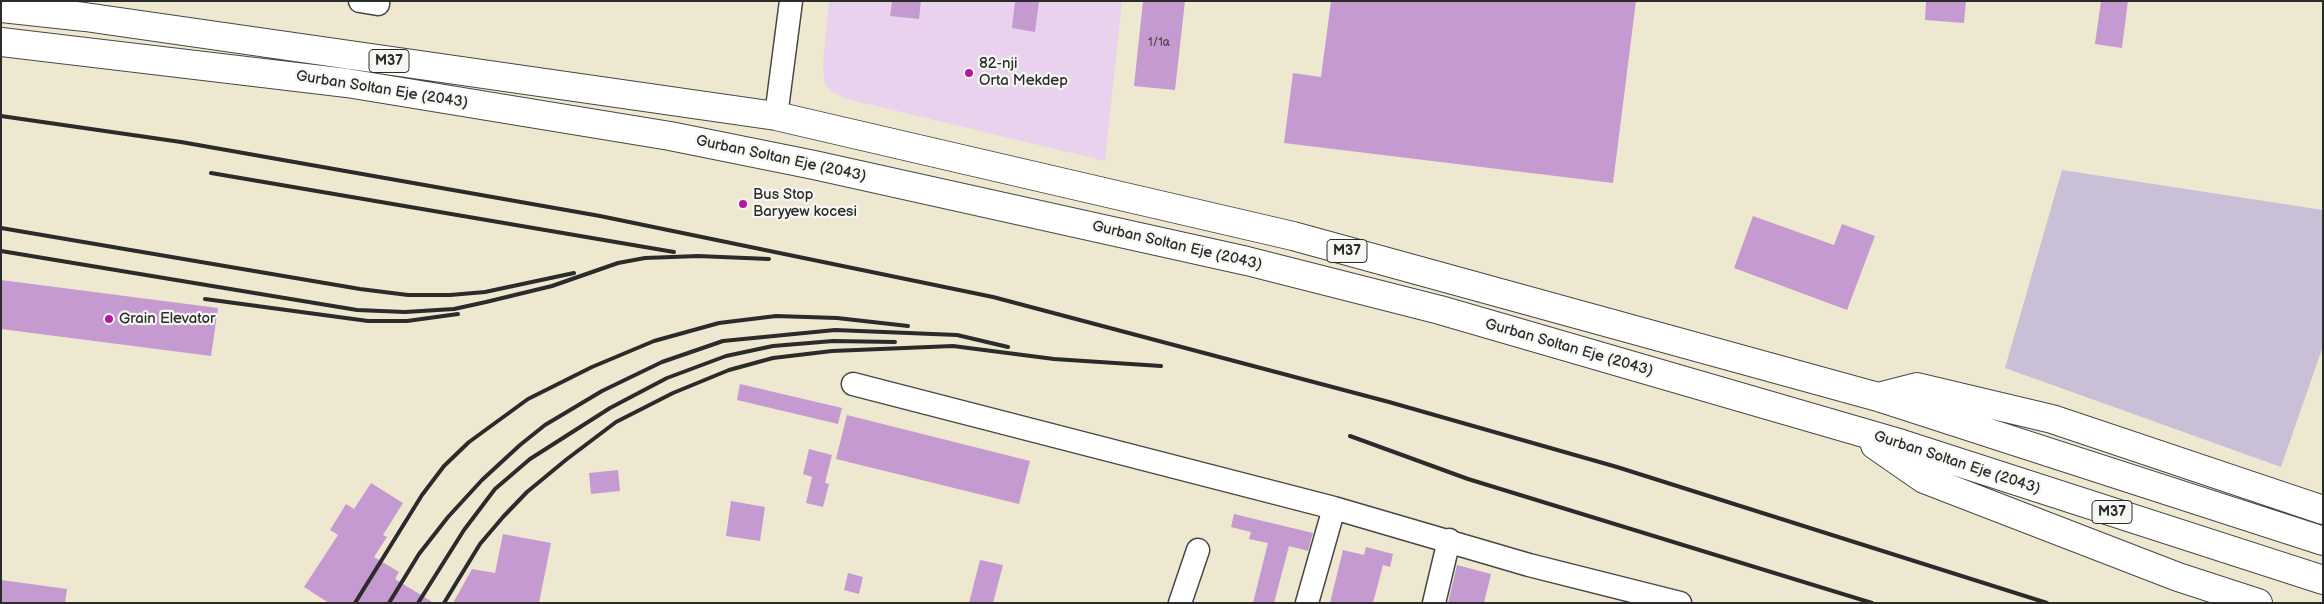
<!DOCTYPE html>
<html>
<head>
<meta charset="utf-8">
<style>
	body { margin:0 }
	#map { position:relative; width:2324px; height:604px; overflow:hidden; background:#efe8d1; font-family:"Balsamiq Sans",sans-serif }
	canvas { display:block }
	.frame { position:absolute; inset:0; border:2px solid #2b2b2b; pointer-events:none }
</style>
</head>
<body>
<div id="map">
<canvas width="2324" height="604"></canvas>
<div class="frame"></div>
</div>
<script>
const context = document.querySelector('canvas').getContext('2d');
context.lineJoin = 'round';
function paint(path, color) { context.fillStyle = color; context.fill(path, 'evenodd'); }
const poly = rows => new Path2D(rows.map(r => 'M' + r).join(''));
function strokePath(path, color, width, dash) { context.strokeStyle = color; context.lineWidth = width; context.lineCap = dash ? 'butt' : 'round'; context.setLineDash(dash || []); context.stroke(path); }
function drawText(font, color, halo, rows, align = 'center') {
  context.font = font + ' "Balsamiq Sans",sans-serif'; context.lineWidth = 4.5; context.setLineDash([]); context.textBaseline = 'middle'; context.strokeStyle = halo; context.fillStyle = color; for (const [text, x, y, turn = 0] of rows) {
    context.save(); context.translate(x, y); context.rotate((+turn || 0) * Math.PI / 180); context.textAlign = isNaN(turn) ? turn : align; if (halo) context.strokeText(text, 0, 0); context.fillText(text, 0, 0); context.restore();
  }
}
const built = poly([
	[829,1,1122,1,1105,161,847,99,830,91,824,81,823,65]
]);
const industrial = poly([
	[2062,170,2323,210,2323,346,2281,467,2005,368]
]);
const building = poly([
	[892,1,921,1,919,19,890,16],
	[1015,1,1039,1,1035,32,1012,28],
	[1143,1,1185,1,1175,90,1134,86],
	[1331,1,1636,1,1613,183,1284,143,1293,73,1321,77],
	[1926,1,1966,1,1964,23,1925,20],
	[2101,1,2128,1,2122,48,2095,44],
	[1753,216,1834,245,1842,224,1875,236,1847,310,1734,268],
	[1,280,218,308,211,356,1,329],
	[740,384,842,408,838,424,737,400],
	[847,415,1030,461,1019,504,836,459],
	[809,449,832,455,825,483,829,484,823,507,806,503,812,477,803,474],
	[618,470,620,491,591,494,589,473],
	[371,483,403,503,383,535,387,537,374,557,399,572,395,579,434,603,329,603,304,587,338,535,330,530,346,504,354,509],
	[731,501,765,507,760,541,726,536],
	[1234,514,1313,533,1308,551,1289,546,1274,603,1253,603,1268,543,1249,539,1251,532,1231,527],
	[503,534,551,543,539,603,453,603,472,569,495,573],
	[1366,547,1393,554,1390,567,1383,565,1373,603,1330,603,1343,550,1364,555],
	[980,560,1003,565,993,603,969,603],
	[1457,565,1491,574,1484,603,1448,603],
	[848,573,863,577,859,594,844,590],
	[1,580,67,589,65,603,1,603]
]);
const minor = poly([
	[360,1,378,4,378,1],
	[776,116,791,1],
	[853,384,1334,508,1529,565,1680,603],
	[1180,603,1198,550],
	[1307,603,1334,508],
	[1434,603,1449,540]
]);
const highway = poly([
	[1,8,85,17,776,116,1293,236,1878,397,2323,541],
	[1,42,347,83,670,136,814,165,1247,261,1440,310,1902,444,2323,580],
	[1878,397,1917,387,2052,419,2323,510],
	[1875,445,1924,479,2178,577,2258,603]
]);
const rail = poly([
	[1,116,181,142,600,216,993,297,1389,402,1617,467,2047,603],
	[211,173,674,252],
	[1,228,360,289,408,295,450,295,485,292,574,273],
	[1,251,357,310,405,312,454,309,486,302,552,286,618,263,645,258,698,256,769,259],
	[205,299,368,321,407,321,458,314],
	[1350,436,1468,479,1872,603],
	[355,603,422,495,444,466,469,442,528,399,592,367,654,341,719,323,776,316,837,318,908,326],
	[389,603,419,554,448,517,482,480,520,445,545,425,602,391,662,362,723,341,835,330,957,335,1008,347],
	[418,603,464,530,495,489,530,459,610,408,667,378,726,356,773,346,833,341,895,342],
	[444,603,480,544,503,517,527,492,567,459,616,422,673,393,729,370,773,358,832,351,953,346,1054,359,1161,366]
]);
const markers = [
	[969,73,5,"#b5179e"],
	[743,204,5,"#b5179e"],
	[109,319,5,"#b5179e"]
];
const numberNames = [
	["1/1а",1159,43]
];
const shields = [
	[389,61,40],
	[1347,251,40],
	[2112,512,40]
];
const shieldNames = [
	["M37",389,61],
	["M37",1347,251],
	["M37",2112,512]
];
const poiNames = [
	["82-nji",979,64],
	["Orta Mekdep",979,81],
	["Bus Stop",753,195],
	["Baryyew kocesi",753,212],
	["Grain Elevator",119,319]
];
const streetNames = [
	["Gurban Soltan Eje (2043)",382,90,9],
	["Gurban Soltan Eje (2043)",781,159,12],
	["Gurban Soltan Eje (2043)",1177,246,13],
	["Gurban Soltan Eje (2043)",1569,348,16],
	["Gurban Soltan Eje (2043)",1957,463,18]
];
paint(built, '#e9d2ee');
paint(industrial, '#c9bfd7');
paint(building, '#c59ad1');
strokePath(minor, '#484744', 25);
strokePath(highway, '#484744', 30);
strokePath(minor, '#fff', 22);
strokePath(highway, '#fff', 28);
strokePath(rail, '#2b2b2b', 4);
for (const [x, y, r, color] of markers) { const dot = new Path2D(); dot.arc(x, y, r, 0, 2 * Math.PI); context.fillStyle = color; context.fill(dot); strokePath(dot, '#f6f6f2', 2); }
drawText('12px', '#524754', null, numberNames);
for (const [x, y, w] of shields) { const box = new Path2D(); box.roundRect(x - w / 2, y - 11.5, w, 23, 4); context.fillStyle = '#f6f6f2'; context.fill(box); strokePath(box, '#2b2b2b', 1); }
drawText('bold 14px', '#2b2b2b', null, shieldNames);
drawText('15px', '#2b2b2b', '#f6f6f2', poiNames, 'left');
drawText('15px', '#2b2b2b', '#f6f6f2', streetNames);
</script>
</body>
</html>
